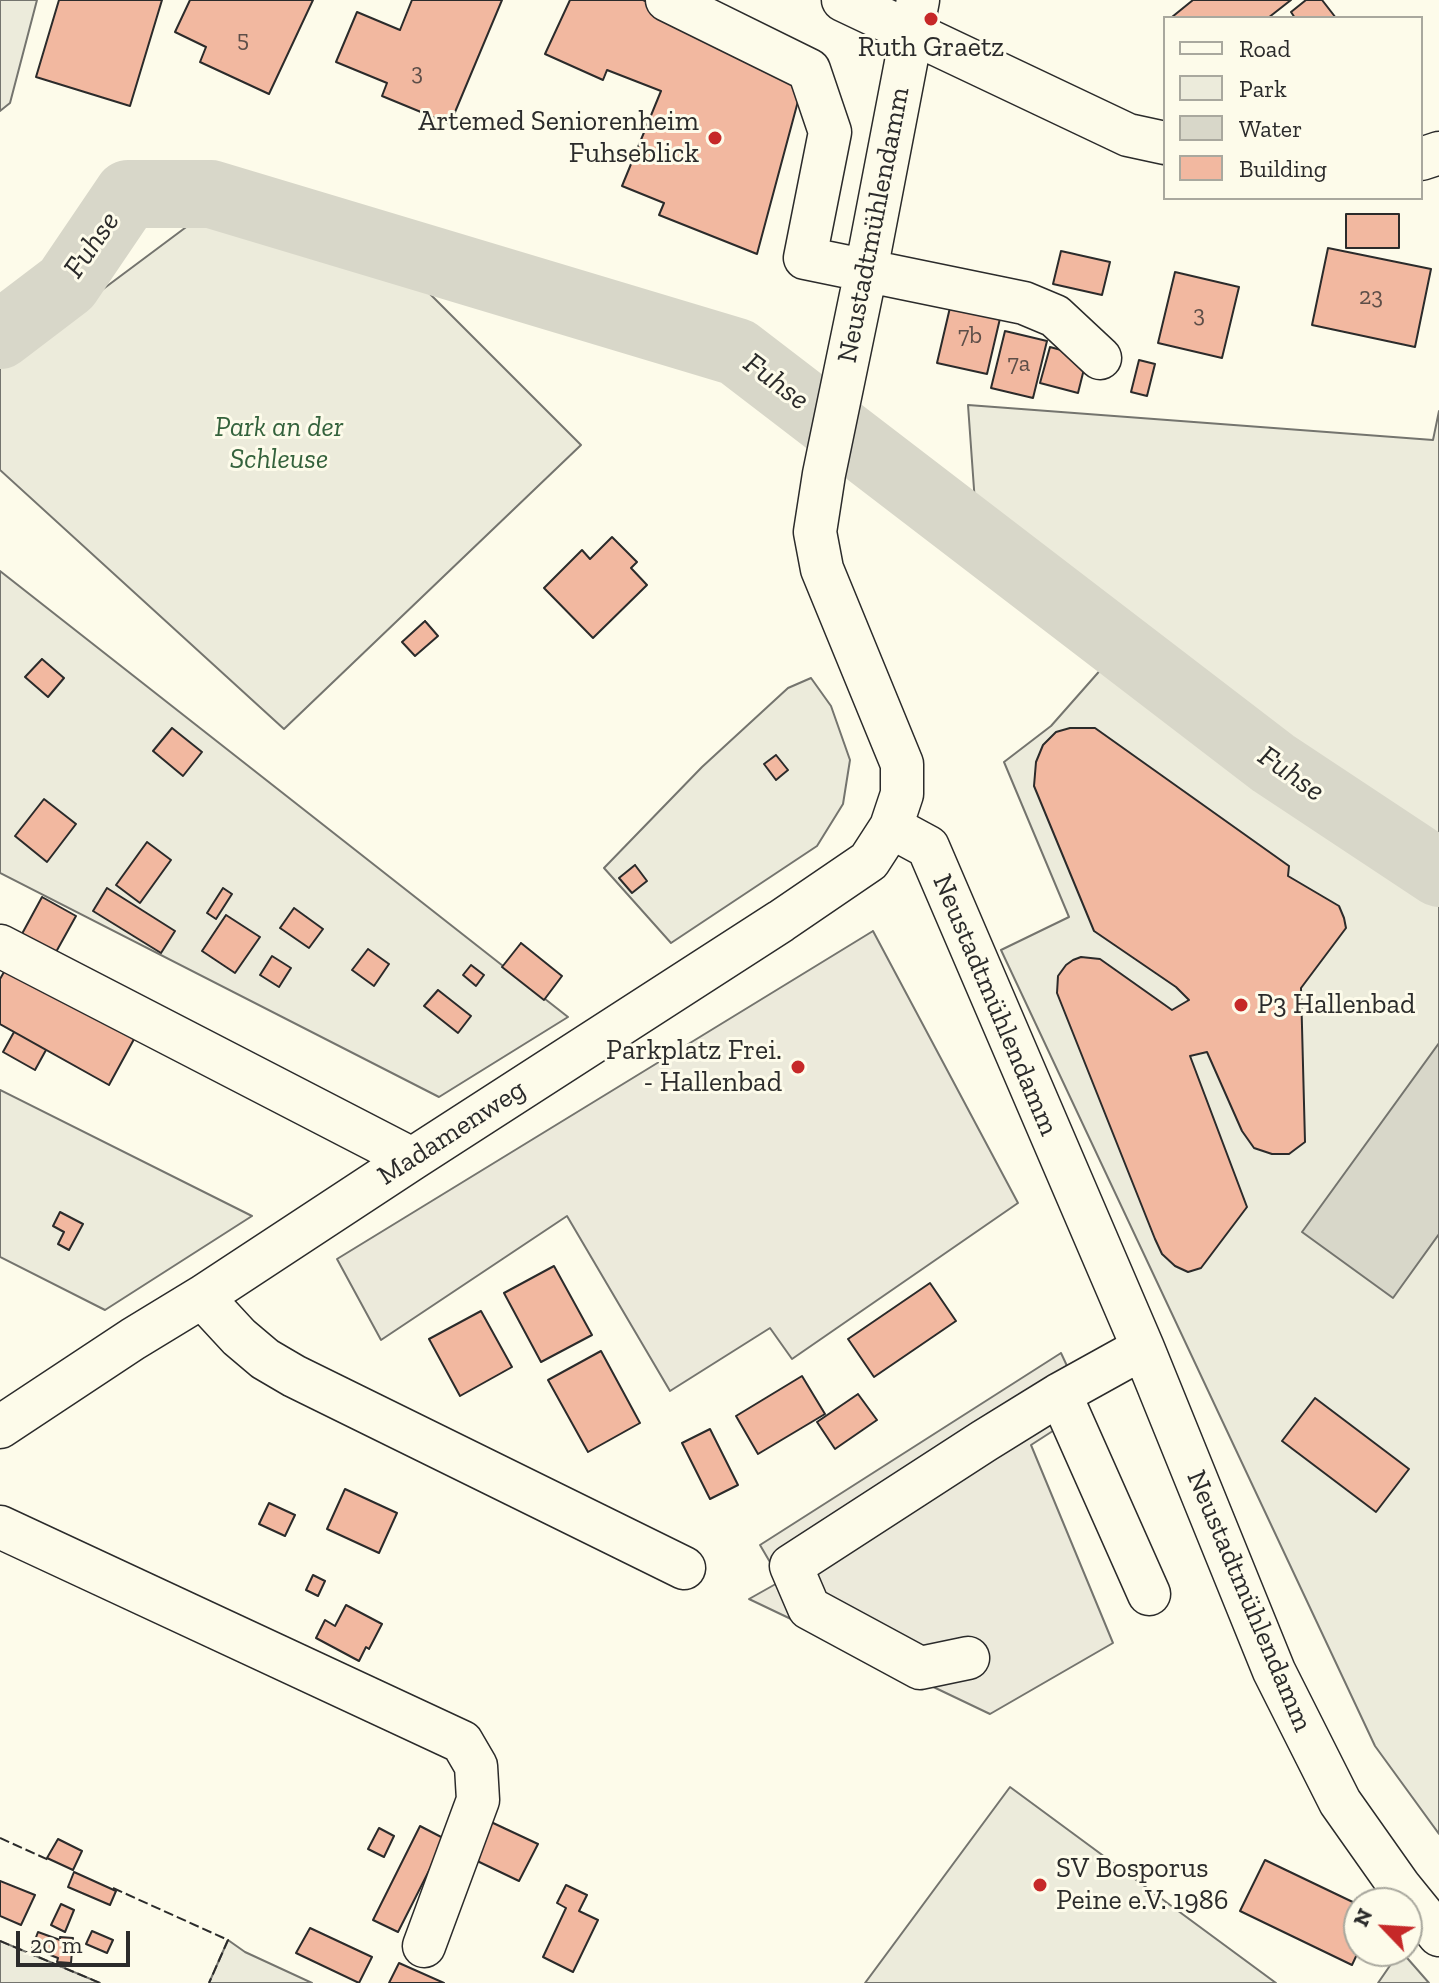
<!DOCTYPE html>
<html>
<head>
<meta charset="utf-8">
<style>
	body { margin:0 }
	#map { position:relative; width:1439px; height:1983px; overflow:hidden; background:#fdfbea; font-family:"Zilla Slab",serif }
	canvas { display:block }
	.legend { position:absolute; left:1163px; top:16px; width:260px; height:184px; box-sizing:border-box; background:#fdfbea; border:2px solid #a9a89e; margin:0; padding:10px 14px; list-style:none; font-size:24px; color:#2b2b2b }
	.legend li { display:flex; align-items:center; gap:16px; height:40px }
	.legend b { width:40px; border:2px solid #a9a89e }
	.north { position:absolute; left:1343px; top:1887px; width:80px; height:80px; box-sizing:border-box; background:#fdfbea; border:2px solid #a9a89e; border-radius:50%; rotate:295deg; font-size:22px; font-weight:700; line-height:32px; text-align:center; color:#2b2b2b }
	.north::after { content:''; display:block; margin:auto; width:28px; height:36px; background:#c62828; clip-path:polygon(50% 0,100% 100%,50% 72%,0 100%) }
	.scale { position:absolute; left:16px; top:1931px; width:114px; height:36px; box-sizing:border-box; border:4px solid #2b2b2b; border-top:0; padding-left:10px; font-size:24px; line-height:28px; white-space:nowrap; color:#2b2b2b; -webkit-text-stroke:6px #fdfbea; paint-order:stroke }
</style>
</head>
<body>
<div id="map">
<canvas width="1439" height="1983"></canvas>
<ul class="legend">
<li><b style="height:10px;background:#fdfbea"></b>Road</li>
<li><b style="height:22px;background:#ecebdb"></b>Park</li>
<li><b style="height:22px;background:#d8d7c9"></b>Water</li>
<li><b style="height:22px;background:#f2b8a0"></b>Building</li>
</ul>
<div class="north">N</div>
<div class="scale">20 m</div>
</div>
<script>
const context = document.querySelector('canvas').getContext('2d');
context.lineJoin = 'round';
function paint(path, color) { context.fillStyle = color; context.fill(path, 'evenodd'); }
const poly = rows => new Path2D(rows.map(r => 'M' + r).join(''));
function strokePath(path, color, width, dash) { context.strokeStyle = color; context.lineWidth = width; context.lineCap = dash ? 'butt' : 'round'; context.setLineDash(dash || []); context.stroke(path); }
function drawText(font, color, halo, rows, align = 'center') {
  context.font = font + ' "Zilla Slab",serif'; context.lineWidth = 6; context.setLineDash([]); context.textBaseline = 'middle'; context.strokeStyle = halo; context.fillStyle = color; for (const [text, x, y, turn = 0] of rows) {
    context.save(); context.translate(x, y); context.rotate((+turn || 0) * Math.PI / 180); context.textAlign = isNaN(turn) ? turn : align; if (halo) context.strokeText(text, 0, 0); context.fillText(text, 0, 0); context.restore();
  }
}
const green = poly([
	[0,0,37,0,10,103,0,111,0,0],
	[209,210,431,272,426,290,581,445,284,729,0,470,0,366,209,210],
	[968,405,1433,440,1439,411,1439,1834,1375,1746,1001,950,1069,917,1004,762,1051,726,1111,658,979,559,968,405],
	[0,571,568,1017,439,1097,0,873,0,571],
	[811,678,831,706,850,760,843,804,817,846,671,943,604,868,702,767,788,688,811,678],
	[0,1090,252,1216,105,1310,0,1257,0,1090],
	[1010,1787,1276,1983,865,1983,1010,1787],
	[228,1940,245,1952,312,1983,209,1983,228,1940],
	[0,1941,100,1983,0,1983,0,1941],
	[1400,1951,1401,1951,1429,1983,1378,1983,1400,1951]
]);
const parking = poly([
	[873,931,1018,1203,792,1359,770,1328,670,1391,567,1216,381,1340,337,1259,873,931],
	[1061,1353,1087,1409,1031,1445,1113,1643,990,1714,749,1599,781,1581,760,1545,1061,1353]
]);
const water = poly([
	[1439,1043,1439,1234,1393,1298,1302,1232,1439,1043]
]);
const river = poly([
	[0,335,67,284,128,194,211,194,737,352,1273,763,1439,873]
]);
const building = poly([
	[59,0,162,0,130,106,36,77,59,0],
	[190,0,313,0,269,94,200,62,206,47,175,32,190,0],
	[412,0,502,0,450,124,382,96,387,83,336,62,357,12,400,30,412,0],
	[570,0,643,0,769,60,801,90,757,254,659,215,664,203,622,186,661,91,607,70,603,80,545,54,570,0],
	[1193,0,1291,0,1268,18,1173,18,1172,17,1193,0],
	[1306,0,1322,0,1336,18,1295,18,1291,12,1306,0],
	[1346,214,1399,214,1399,248,1346,248,1346,214],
	[1328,248,1431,269,1415,347,1312,325,1328,248],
	[1061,251,1110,262,1102,295,1053,284,1061,251],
	[1175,272,1239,287,1222,358,1158,343,1175,272],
	[952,299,1002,310,987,374,937,363,952,299],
	[1005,331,1047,341,1033,398,991,388,1005,331],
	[1050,347,1087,357,1078,393,1040,383,1050,347],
	[1139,360,1155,364,1147,396,1131,392,1139,360],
	[612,537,637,562,631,568,647,585,593,638,544,588,582,550,590,559,612,537],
	[425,621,438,636,415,656,402,642,425,621],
	[42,659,64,678,48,697,25,677,42,659],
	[172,728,202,752,183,776,153,751,172,728],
	[1070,728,1095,728,1289,866,1288,876,1339,906,1344,918,1346,928,1301,988,1305,1142,1289,1154,1272,1154,1254,1148,1242,1131,1207,1052,1190,1056,1247,1207,1201,1268,1188,1272,1175,1266,1162,1254,1155,1239,1057,993,1058,976,1066,965,1073,960,1081,957,1100,959,1172,1010,1189,1000,1176,987,1094,931,1034,786,1036,762,1043,745,1056,732,1070,728],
	[776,755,788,770,776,780,764,764,776,755],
	[44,799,76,824,47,862,15,836,44,799],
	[147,842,171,860,140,903,116,885,147,842],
	[635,865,647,881,632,893,619,878,635,865],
	[107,888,175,931,161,953,93,911,107,888],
	[223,888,232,894,216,919,207,913,223,888],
	[42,897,76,916,51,961,17,943,42,897],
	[294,908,323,929,309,948,280,928,294,908],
	[226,915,260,937,235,973,202,951,226,915],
	[521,943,562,976,544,1000,502,967,521,943],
	[368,949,389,964,374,986,352,970,368,949],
	[272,956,291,968,279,987,260,975,272,956],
	[12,958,139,1030,109,1085,0,1024,0,979,12,958],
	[471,965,484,975,476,986,463,975,471,965],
	[438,990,471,1016,458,1033,424,1006,438,990],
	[14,1032,46,1050,35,1070,3,1052,14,1032],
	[60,1212,83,1224,69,1250,58,1244,64,1232,53,1226,60,1212],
	[554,1266,592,1335,541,1362,504,1293,554,1266],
	[930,1283,956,1321,874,1377,848,1339,930,1283],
	[481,1311,512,1367,460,1396,429,1339,481,1311],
	[601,1351,640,1423,588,1452,548,1380,601,1351],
	[802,1376,825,1414,758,1454,736,1416,802,1376],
	[858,1394,877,1420,835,1449,817,1422,858,1394],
	[1315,1398,1409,1469,1376,1512,1282,1441,1315,1398],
	[710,1429,738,1485,710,1499,682,1443,710,1429],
	[345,1489,397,1513,379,1553,327,1529,345,1489],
	[269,1503,295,1515,285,1536,259,1524,269,1503],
	[313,1575,325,1581,318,1596,306,1590,313,1575],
	[346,1605,382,1624,369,1649,366,1647,359,1661,316,1638,325,1620,335,1626,346,1605],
	[491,1822,538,1844,519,1881,473,1859,491,1822],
	[420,1826,445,1839,398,1932,373,1920,420,1826],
	[379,1828,394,1836,384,1857,368,1849,379,1828],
	[58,1839,82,1851,73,1870,47,1858,58,1839],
	[1265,1860,1359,1905,1359,1950,1352,1965,1240,1911,1265,1860],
	[74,1872,116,1891,110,1905,68,1887,74,1872],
	[0,1881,35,1895,21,1925,0,1916,0,1881],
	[566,1885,587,1895,579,1911,598,1920,573,1972,543,1957,566,1908,557,1903,566,1885],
	[61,1904,74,1910,65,1932,51,1925,61,1904],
	[310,1928,372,1957,359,1983,296,1953,310,1928],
	[92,1931,113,1940,107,1953,86,1944,92,1931],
	[38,1932,60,1940,60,1937,73,1938,71,1963,57,1962,58,1958,32,1948,38,1932],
	[399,1963,444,1983,389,1983,399,1963]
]);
const minor = poly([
	[667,0,809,70,830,132,805,258,1024,303,1055,316,1100,358],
	[843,0,1128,135,1165,143],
	[1421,159,1439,153],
	[891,827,928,847,1143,1348,1274,1671,1340,1802,1400,1887,1439,1935],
	[0,946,412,1159],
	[202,1297,239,1337,265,1359,294,1376,684,1568],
	[1060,1394,1149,1594],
	[0,1427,133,1339,202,1297,412,1159,781,921,869,861,891,827,902,794,902,764,822,569,815,532,824,474,866,271,918,0],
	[0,1527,462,1742,476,1766,478,1800,424,1946],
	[968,1658,920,1668,809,1608,791,1566,984,1441,1060,1394,1143,1348]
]);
const fence = poly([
	[0,1838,51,1861],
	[113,1888,228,1940,209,1983],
	[0,1941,100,1983]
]);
const markers = [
	[931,19,8,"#c62828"],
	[715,138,8,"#c62828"],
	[1241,1005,8,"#c62828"],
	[798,1067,8,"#c62828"],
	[1040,1885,8,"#c62828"]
];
const numberNames = [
	["5",243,40],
	["3",417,73],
	["23",1371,297],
	["3",1199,315],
	["7b",970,336],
	["7a",1019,364]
];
const poiNames = [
	["Ruth Graetz",931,48,"center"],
	["Artemed Seniorenheim",699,122],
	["Fuhseblick",699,154],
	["P3 Hallenbad",1257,1005,"left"],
	["Parkplatz Frei.",782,1051],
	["- Hallenbad",782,1083],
	["SV Bosporus",1056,1869,"left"],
	["Peine e.V. 1986",1056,1901,"left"]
];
const streetNames = [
	["Neustadtmühlendamm",874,225,-79],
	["Neustadtmühlendamm",995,1005,67],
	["Madamenweg",452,1133,-33],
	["Neustadtmühlendamm",1249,1601,67]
];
const parkNames = [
	["Park an der",279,428],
	["Schleuse",279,460]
];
const waterNames = [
	["Fuhse",92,245,-55],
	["Fuhse",776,382,37],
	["Fuhse",1291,774,35]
];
paint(green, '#ecebdb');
strokePath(green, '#74746e', 2);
paint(parking, '#eceadb');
strokePath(parking, '#74746e', 2);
paint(water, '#d8d7c9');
strokePath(water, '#74746e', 2);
strokePath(river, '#d8d7c9', 68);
paint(building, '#f2b8a0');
strokePath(building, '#2b2b2b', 2);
strokePath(minor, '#2b2b2b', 45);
strokePath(minor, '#fdfbea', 42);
strokePath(fence, '#2b2b2b', 2, [10, 4]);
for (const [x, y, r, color] of markers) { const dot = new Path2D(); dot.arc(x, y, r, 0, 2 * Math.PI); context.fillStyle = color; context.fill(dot); strokePath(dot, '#fdfbea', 3); }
drawText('24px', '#5d4e48', null, numberNames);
drawText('28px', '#2b2b2b', '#fdfbea', poiNames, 'right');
drawText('28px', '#2b2b2b', '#fdfbea', streetNames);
drawText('italic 28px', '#34623c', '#fdfbea', parkNames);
drawText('italic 30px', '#2b2b2b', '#fdfbea', waterNames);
</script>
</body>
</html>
